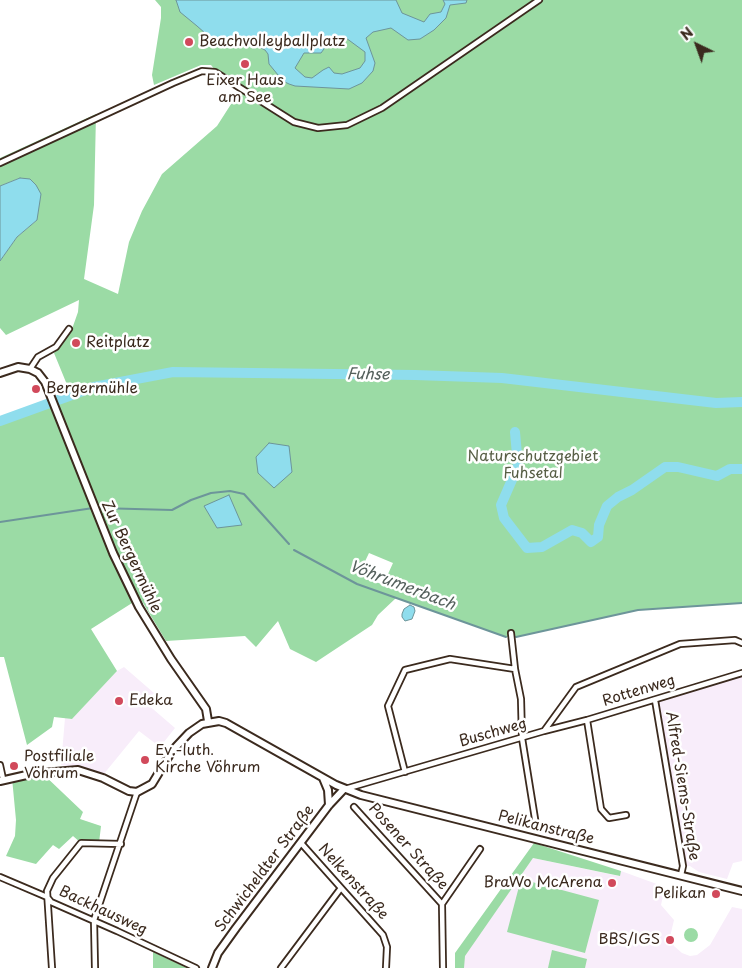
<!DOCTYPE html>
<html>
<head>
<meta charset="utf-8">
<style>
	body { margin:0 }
	#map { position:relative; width:742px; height:968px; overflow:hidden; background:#fff; font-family:"Playpen Sans",sans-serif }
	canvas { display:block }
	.north { position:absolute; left:672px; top:20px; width:50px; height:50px; -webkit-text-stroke:4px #fff; paint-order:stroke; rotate:318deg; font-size:14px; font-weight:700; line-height:20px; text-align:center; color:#3b2a1e }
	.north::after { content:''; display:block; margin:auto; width:18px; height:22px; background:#3b2a1e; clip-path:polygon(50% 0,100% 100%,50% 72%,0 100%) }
</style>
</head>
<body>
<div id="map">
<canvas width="742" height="968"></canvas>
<div class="north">N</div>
</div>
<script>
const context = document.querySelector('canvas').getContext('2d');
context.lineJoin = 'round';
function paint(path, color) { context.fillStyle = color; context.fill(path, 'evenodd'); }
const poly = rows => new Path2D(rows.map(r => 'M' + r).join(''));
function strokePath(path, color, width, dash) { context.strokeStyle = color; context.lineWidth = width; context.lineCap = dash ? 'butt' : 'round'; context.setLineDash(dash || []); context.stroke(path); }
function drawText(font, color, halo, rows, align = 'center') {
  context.font = font + ' "Playpen Sans",sans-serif'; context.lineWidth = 5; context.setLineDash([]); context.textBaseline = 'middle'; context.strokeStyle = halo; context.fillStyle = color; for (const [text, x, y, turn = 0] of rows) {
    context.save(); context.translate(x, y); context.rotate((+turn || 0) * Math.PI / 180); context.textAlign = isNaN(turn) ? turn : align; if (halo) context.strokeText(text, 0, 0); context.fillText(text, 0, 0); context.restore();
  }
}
const built = poly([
	[124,667,154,693,146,703,175,728,160,747,139,731,103,775,80,768,61,765,65,718,72,719,117,671],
	[742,673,742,861,733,863,727,879,699,872,690,866,683,866,655,700],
	[533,858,619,876,621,871,665,887,661,905,674,920,670,937,674,946,682,953,690,956,697,955,710,945,732,907,742,909,742,968,464,968,464,956]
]);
const green = poly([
	[155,0,742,0,742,603,638,610,516,637,506,637,396,598,378,615,372,625,316,662,290,649,278,621,256,647,245,636,166,641,140,598,91,629,117,671,72,719,54,717,52,727,27,745,4,657,0,657,0,423,94,388,177,373,178,371,94,384,70,392,54,353,72,329,78,312,79,300,6,335,0,328,0,261,17,237,37,220,20,178,0,186,0,158,96,114,94,205,84,279,118,294,129,242,142,211,162,174,217,126,242,87,215,70,211,65,201,65,154,85,152,75,161,18,161,7],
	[369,553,393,563,383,585,359,574],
	[42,773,83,812,80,819,101,826,99,843,81,843,73,836,59,849,53,845,36,864,6,856,15,836,16,820,12,778],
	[534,843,621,871,620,876,533,858,465,956,464,968,455,968,455,953],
	[521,879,599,900,585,953,507,932],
	'684 935a7 7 0 1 1 14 0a7 7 0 1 1-14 0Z',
	[552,950,587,959,585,968,548,968],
	[153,952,183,966,187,968,153,968]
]);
const water = poly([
	[176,0,396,0,402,13,424,22,430,14,441,12,445,4,443,0,467,0,466,3,450,5,446,18,434,30,420,39,408,40,391,28,373,32,366,38,375,63,373,71,362,83,349,89,295,86,289,84,283,81,269,64,268,54,265,50,259,47,239,43,214,41,197,26,180,12,176,0],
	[339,38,346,38,365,52,365,61,360,68,342,74,334,73,329,67,323,70,312,78,305,77,295,68,304,53,321,53,329,42,339,38],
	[20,178,30,179,36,185,41,194,37,220,17,237,0,261,0,186,20,178],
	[269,443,289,446,292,472,274,488,258,473,256,457,269,443],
	[229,495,242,525,217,528,204,506,229,495],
	[410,605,414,607,415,611,412,619,405,621,402,617,402,614,404,609,410,605]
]);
const stream = poly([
	[98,508,172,510,191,500,211,493,230,491,244,494,289,544],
	[0,522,93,508],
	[294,550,357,584,506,637],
	[516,637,638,610,742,603]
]);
const river = poly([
	[0,421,94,387,173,372,415,375,502,378,716,403,742,402],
	[515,432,518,466,501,505,504,518,527,548,542,547,572,530,582,533,591,542,598,537,599,525,607,506,618,497,632,490,665,467,678,467,717,476,730,469,742,469]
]);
const street = poly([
	[0,163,173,83,202,71,215,72,294,122,318,128,347,125,382,108,539,0],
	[30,369,38,357,56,347,69,329],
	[511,633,515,669],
	[655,700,683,866,681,875],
	[587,720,601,809,609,818,626,815],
	[544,731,587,720,742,673],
	[0,765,3,779],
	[405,772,388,706,405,670,450,659,515,669,521,699,522,738,536,825],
	[345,789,544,731,576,687,680,644,735,640,742,643],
	[354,807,442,904],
	[301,843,383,935,387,947,386,968],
	[0,877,47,897,51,902,117,931,196,968],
	[52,968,47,891,53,878,81,843,121,844],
	[95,968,94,920,137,792],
	[281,968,341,888],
	[443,968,442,904,480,849]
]);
const secondary = poly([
	[0,373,18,367,30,369,38,373,45,382,113,553,139,607,171,659,206,709,208,721],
	[323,778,328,790,329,805],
	[0,781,31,774,78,770,103,778,129,791,137,792,152,784,172,751,189,733,202,724,219,721,226,723,336,785,361,795,742,891],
	[212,968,218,953,236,928,329,805,344,789]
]);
const markers = [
	[189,42,5,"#d1495b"],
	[245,64,5,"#d1495b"],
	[76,343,5,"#d1495b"],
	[36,389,5,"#d1495b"],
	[119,701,5,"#d1495b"],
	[145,760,5,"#d1495b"],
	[14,766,5,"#d1495b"],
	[612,883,5,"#d1495b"],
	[716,894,5,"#d1495b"],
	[670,940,5,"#d1495b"]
];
const poiNames = [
	["Beachvolleyballplatz",199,42],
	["Eixer Haus",245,81,"center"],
	["am See",245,98,"center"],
	["Reitplatz",86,343],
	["Bergermühle",46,389],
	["Edeka",129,701],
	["Ev.-luth.",155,751],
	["Kirche Vöhrum",155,768],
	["Postfiliale",24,757],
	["Vöhrum",24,774],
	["BraWo McArena",602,883,"right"],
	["Pelikan",706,894,"right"],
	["BBS/IGS",660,940,"right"]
];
const parkNames = [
	["Naturschutzgebiet",533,457],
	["Fuhsetal",533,474]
];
const streetNames = [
	["Zur Bergermühle",131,557,65],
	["Rottenweg",639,691,-17],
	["Buschweg",493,733,-16],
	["Alfred-Siems-Straße",682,786,81],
	["Pelikanstraße",546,828,14],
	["Posener Straße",408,847,48],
	["Schwicheldter Straße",265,869,-53],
	["Nelkenstraße",353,882,48],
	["Backhausweg",103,911,25]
];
const waterNames = [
	["Fuhse",368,375,1],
	["Vöhrumerbach",402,586,21]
];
paint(built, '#f8edfa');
paint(green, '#9bdba5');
paint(water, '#8fdded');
strokePath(water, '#6d959a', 1);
strokePath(stream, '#6d959a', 2);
strokePath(river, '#8fdded', 10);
strokePath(street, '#3b2a1e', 8);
strokePath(secondary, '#3b2a1e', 10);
strokePath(street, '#fff', 4.5);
strokePath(secondary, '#fff', 6);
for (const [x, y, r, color] of markers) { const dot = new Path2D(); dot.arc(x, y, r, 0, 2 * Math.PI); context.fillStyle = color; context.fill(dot); strokePath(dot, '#fff', 2); }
drawText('15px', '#3b2a1e', '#fff', poiNames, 'left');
drawText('15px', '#585f46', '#fff', parkNames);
drawText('15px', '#3b2a1e', '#fff', streetNames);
drawText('italic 16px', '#54605c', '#fff', waterNames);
</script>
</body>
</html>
